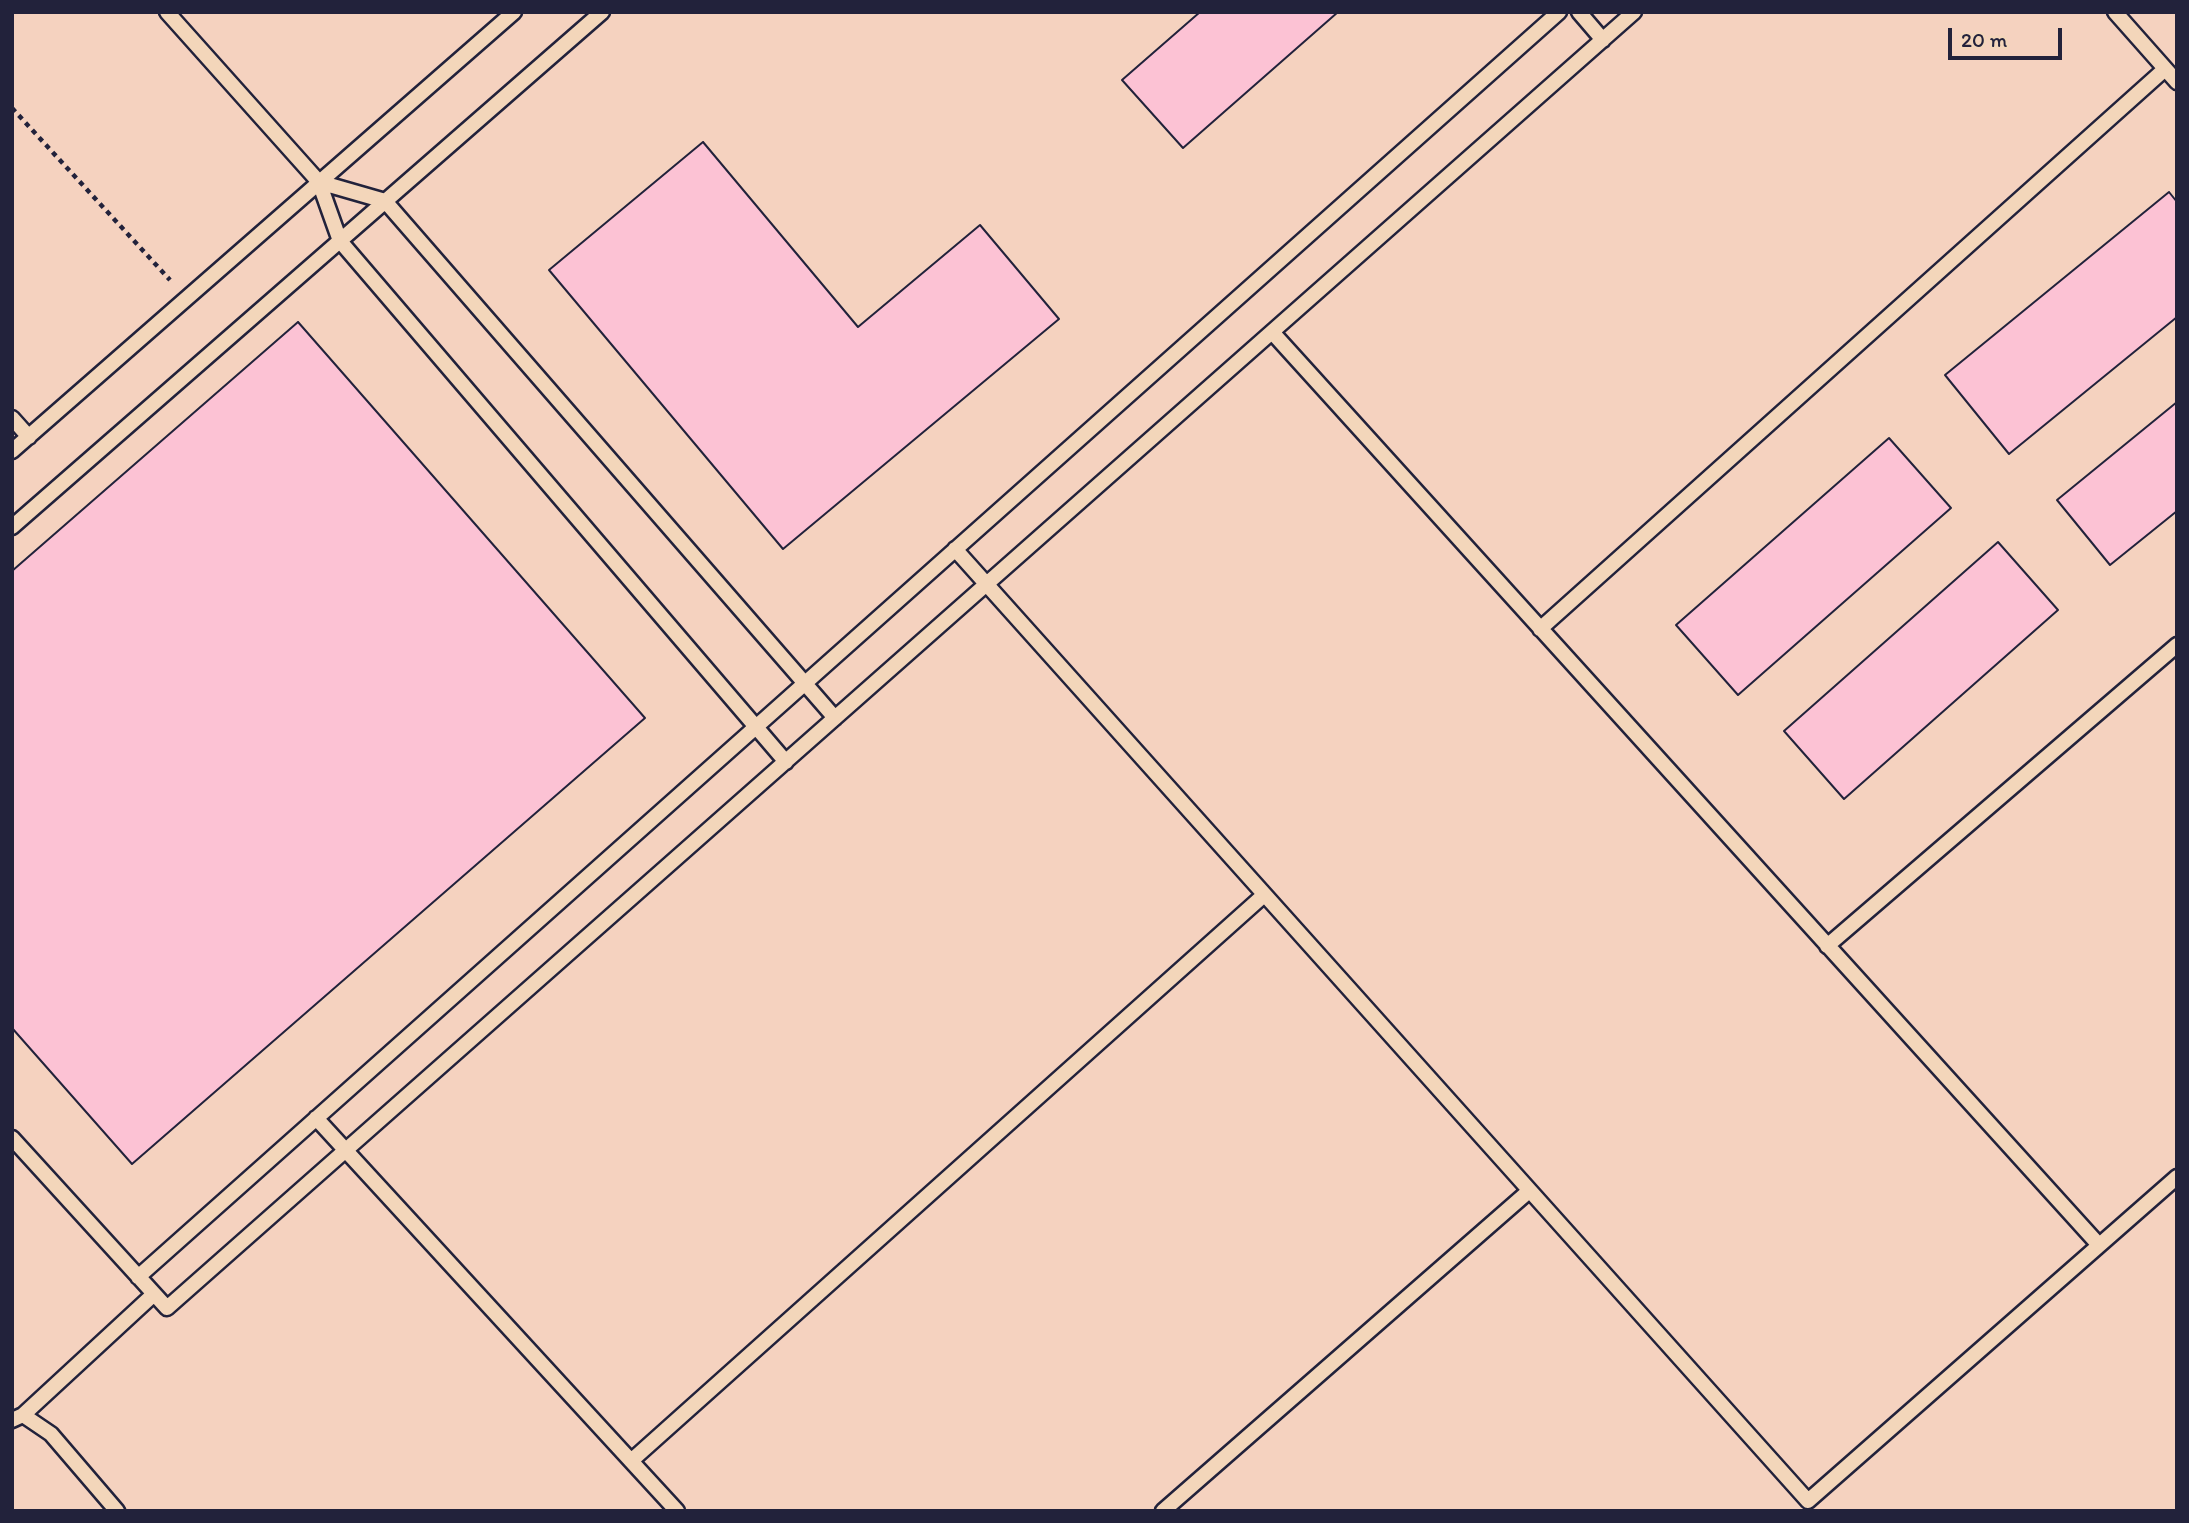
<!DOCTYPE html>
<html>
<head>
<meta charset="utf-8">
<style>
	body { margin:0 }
	#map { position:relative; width:2189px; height:1523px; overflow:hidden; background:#f5d2bf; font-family:Itim,sans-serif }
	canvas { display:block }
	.frame { position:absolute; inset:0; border:14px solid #22223b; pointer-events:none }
	.scale { position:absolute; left:1948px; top:28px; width:114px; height:32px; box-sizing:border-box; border:4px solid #22223b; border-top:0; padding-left:9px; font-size:21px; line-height:24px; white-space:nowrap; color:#22223b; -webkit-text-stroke:5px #f3d6ba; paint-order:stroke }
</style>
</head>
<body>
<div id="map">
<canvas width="2189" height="1523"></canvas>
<div class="frame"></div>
<div class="scale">20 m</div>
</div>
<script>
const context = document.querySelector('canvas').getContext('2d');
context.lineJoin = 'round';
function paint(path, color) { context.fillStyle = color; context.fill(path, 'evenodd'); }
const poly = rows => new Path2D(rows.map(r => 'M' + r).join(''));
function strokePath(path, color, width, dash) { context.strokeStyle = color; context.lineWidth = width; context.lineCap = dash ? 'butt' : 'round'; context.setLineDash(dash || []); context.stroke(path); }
const building = poly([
	[1200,12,1338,12,1183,148,1122,80,1200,12],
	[703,142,858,327,980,225,1059,319,783,549,549,270,703,142],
	[2169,192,2177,202,2177,317,2009,454,1945,375,2169,192],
	[298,322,645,718,132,1164,12,1028,12,571,298,322],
	[2177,402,2177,511,2110,565,2057,500,2177,402],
	[1889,438,1951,508,1738,695,1676,625,1889,438],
	[1998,542,2058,610,1844,799,1784,731,1998,542]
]);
const path = poly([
	[12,108,170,280]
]);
const lane = poly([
	[167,12,319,182,340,241,786,762],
	[1579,12,1603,40],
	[2115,12,2177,82],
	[319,182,385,201,835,718],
	[1272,332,2099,1245],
	[12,418,29,437],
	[12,451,514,12],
	[12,527,602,12],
	[955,549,1808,1501,2177,1177],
	[1540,629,2165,69],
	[1827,946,2177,645],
	[316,1118,677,1511],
	[12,1138,167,1308,1634,12],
	[138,1277,1559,12],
	[23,1415,51,1434,117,1511],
	[12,1420,23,1415,154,1294],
	[631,1461,1264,895],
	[1163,1511,1529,1191]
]);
paint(building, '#fcc2d4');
strokePath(building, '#22223b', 2);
strokePath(lane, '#22223b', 19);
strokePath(path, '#22223b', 4.5, [5, 5]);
strokePath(lane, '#f3d6ba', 14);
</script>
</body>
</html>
